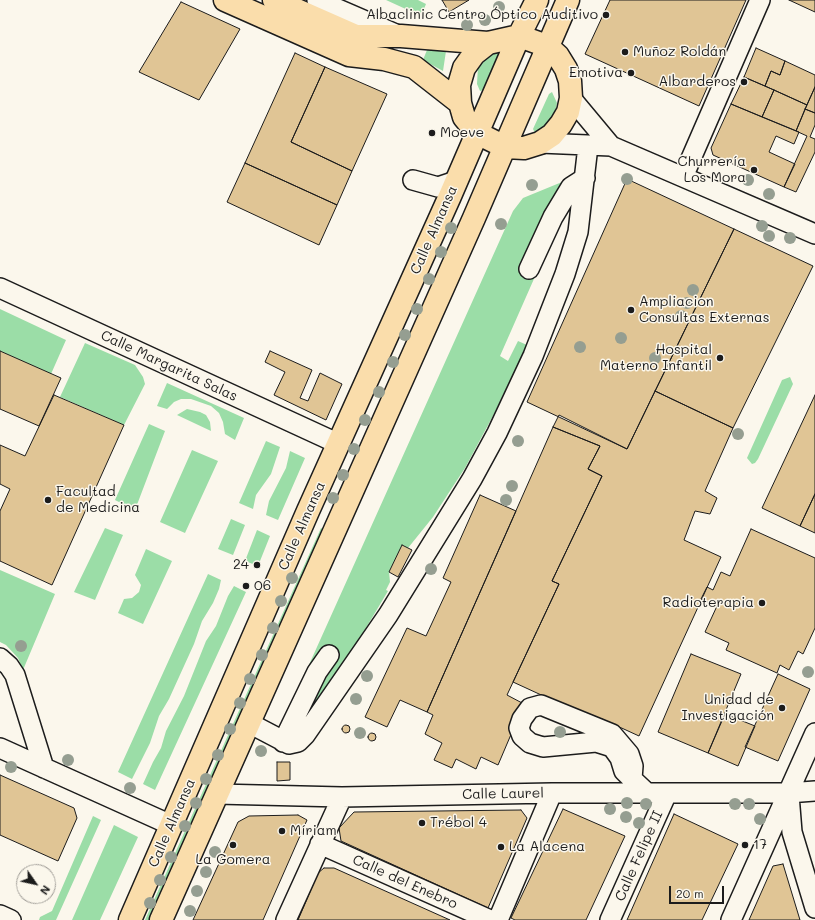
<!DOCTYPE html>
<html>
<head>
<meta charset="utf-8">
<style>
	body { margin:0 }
	#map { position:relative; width:815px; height:920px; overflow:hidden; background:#fbf7ec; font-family:Mali,sans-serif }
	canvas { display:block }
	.north { position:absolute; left:16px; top:864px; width:40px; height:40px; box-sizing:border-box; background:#fbf7ec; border:1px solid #a29f99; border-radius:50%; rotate:124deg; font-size:11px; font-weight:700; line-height:16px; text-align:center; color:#1c1c1c }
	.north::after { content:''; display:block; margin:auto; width:14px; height:18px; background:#1c1c1c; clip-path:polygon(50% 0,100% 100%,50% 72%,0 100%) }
	.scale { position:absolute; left:669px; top:886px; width:55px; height:18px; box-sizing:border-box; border:2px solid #1c1c1c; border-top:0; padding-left:5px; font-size:12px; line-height:14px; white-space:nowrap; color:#1c1c1c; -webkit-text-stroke:3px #fbf7ec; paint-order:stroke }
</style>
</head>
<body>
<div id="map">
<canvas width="815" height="920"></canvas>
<div class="north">N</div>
<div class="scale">20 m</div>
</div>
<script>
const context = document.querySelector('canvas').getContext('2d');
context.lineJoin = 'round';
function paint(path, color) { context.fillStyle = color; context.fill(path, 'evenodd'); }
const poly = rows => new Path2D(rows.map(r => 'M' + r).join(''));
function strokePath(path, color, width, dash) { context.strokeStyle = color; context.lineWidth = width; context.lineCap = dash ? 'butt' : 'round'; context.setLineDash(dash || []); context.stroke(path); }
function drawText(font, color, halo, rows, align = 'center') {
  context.font = font + ' Mali,sans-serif'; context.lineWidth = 3; context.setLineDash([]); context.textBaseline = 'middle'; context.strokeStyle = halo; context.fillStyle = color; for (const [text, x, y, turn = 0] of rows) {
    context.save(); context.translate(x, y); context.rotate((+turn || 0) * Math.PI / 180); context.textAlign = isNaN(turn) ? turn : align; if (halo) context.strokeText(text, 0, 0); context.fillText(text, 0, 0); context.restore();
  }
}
const green = poly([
	[386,0,418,0,426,4,421,16],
	[427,50,446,51,443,71,423,60],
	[500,51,484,90,480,91,477,84,478,66,490,52],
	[552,92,557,103,554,117,541,131,535,133,533,129,549,94],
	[562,182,524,266,537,272,500,356,508,361,518,341,527,345,495,412,465,468,433,517,408,548,402,546,389,572,390,582,386,590,388,591,351,653,306,717,290,707,513,211,523,198],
	[0,309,66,340,51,374,0,351],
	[85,343,135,365,143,377,145,384,124,425,60,397],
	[790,377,793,384,758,459,755,463,752,464,747,458,782,380],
	[167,383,244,418,235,440,225,434,223,422,219,413,211,406,191,399,181,399,174,402,167,409,157,406],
	[187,409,200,412,206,415,210,422,211,431,177,415],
	[149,424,165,431,135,510,115,500],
	[266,441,280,447,271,474,256,495,253,509,239,503],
	[192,450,218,461,185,533,160,522],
	[290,451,305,458,278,520,266,515,269,501,286,468],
	[231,519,245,525,233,555,218,549],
	[105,528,123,535,95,600,74,592],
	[321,528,325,530,150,920,145,920],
	[257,530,270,536,258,566,245,561],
	[146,549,172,561,143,624,118,613,124,599,132,598,139,592,141,585,135,575],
	[0,570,55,594,23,670,18,658,6,645,0,642],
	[208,574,221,580,219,589,213,603,202,621,194,644,169,699,159,716,150,743,132,779,118,772],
	[234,586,246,592,155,790,143,784,153,762,161,748,166,731,184,696,206,641,216,626,228,596],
	[93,816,101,820,56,920,39,920,40,917,52,911],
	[114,825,138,837,100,920,72,920]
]);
const building = poly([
	[442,0,469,0,449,12,442,0],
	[610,0,746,0,699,106,585,54,610,0],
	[789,0,815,0,815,12,789,0],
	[181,2,240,29,199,100,139,72,181,2],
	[756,48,785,61,780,75,771,71,765,86,744,77,756,48],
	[295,53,325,67,291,142,352,171,337,205,245,163,295,53],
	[785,61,815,75,815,87,807,105,765,86,771,71,780,75,785,61],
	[325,67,387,94,352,171,291,142,325,67],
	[744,77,774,90,762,117,731,104,744,77],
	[815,87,815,113,805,109,815,87],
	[774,90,807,105,796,131,762,117,774,90],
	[731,104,799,132,794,144,776,136,769,152,795,164,784,187,713,155,711,148,731,104],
	[805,109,815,113,815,125,810,137,815,139,815,152,796,192,784,187,807,136,796,131,805,109],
	[245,163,337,205,319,245,227,202,245,163],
	[627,179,734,229,627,449,527,402,627,179],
	[734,229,813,266,733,428,655,391,734,229],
	[0,351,61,378,39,426,0,409,0,351],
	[270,351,312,370,300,398,308,401,320,373,342,384,326,420,274,395,285,372,265,362,270,351],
	[655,391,733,428,705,491,717,498,710,514,695,511,684,540,721,557,639,736,602,719,600,722,513,682,559,584,552,581,602,476,588,469,600,446,553,427,559,415,627,449,655,391],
	[54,395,124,425,52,585,0,561,0,511,10,489,0,484,0,445,25,456,54,395],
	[815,395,815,494,800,526,762,508,815,395],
	[553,427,600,446,588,469,602,476,552,581,559,584,507,695,524,704,498,765,481,757,476,769,456,759,452,768,434,760,442,743,425,734,433,715,427,712,553,427],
	[815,494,815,533,800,526,815,494],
	[480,495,516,511,427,712,400,700,387,727,365,717,407,628,426,636,451,582,443,578,480,495],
	[751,529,815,558,815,628,803,654,798,651,789,670,780,665,777,673,726,650,729,643,705,632,717,606,701,599,707,587,713,590,721,572,730,576,751,529],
	[402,545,412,550,398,577,389,572,402,545],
	[691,654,741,674,708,753,658,732,691,654],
	[778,674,810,689,778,761,745,747,778,674],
	[725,714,755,726,738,766,708,753,725,714],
	'342 729a4 4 0 1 1 8 0a4 4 0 1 1-8 0Z',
	'368 737a4 4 0 1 1 8 0a4 4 0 1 1-8 0Z',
	[277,762,290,762,290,780,277,781,277,762],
	[0,775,74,808,77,818,58,861,0,835,0,775],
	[563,809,625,836,586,920,515,920,511,918,563,809],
	[521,810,527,818,488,908,341,841,339,828,354,812,521,810],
	[674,814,738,844,702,920,627,920,674,814],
	[298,815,307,820,263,920,193,920,238,822,249,816,298,815],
	[783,864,800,920,749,920,773,866,783,864],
	[324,868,334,868,450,920,298,920,318,873,324,868]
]);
const minor = poly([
	[317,0,398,35],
	[571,98,611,146],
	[540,143,611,146,815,234],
	[683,177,760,0],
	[413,180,438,187,456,181],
	[529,269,553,217,571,187,585,178],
	[0,288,339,444],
	[0,658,9,666,15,675,44,768],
	[249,723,289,744,298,742,305,735,388,615,472,479,497,433,533,356,565,274,578,232,588,146],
	[283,742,317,672,329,655],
	[0,748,171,825],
	[632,779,633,766,629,754,612,734,541,705,530,708,522,719,519,728,522,736,530,743,543,747,596,742,612,747,620,758,624,771,632,779,647,793],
	[217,794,342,797,552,793,788,793,815,791],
	[789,795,792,832,815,908],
	[320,844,490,920],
	[0,915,11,920],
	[286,920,342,797],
	[498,920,552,793],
	[610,920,667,793],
	[731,920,815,733]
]);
const major = poly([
	[225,0,349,55,384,59,414,67,460,103],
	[274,0,356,36,401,36,488,43,519,36,547,46,558,56,566,69,570,81,571,98,568,112,561,124,552,135,540,143,524,148,505,147,477,133,464,117,460,103,459,85,464,68,474,54,488,43],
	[130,920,308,511,450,196,519,36,537,0],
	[161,920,474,218,568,0]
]);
const trees = [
	[499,7],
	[485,20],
	[467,25],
	[627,179],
	[748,180],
	[532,185],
	[769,194],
	[501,224],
	[762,226],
	[451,228],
	[769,236],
	[790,238],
	[441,252],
	[429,279],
	[693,290],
	[687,303],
	[417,309],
	[681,316],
	[405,335],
	[621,338],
	[580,347],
	[655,358],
	[393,362],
	[379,392],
	[365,420],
	[738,434],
	[518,441],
	[354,449],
	[343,475],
	[512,486],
	[333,498],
	[506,500],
	[431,569],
	[292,578],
	[281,601],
	[273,628],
	[21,646],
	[262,655],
	[808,672],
	[367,676],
	[250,679],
	[356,699],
	[240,703],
	[230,729],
	[560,732],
	[360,733],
	[261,751],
	[218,755],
	[68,760],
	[11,767],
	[206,779],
	[130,788],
	[196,803],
	[627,803],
	[646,804],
	[735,804],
	[749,804],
	[610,809],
	[626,817],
	[760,819],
	[639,823],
	[185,826],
	[215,852],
	[171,857],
	[206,872],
	[160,880],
	[197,891],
	[150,903],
	[190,911]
];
const markers = [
	[606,15,4,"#1c1c1c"],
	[625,52,4,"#1c1c1c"],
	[631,73,4,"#1c1c1c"],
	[744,82,4,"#1c1c1c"],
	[432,133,4,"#1c1c1c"],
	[754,170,4,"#1c1c1c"],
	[631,310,4,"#1c1c1c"],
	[720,358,4,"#1c1c1c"],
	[48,500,4,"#1c1c1c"],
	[257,565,4,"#1c1c1c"],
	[246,586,4,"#1c1c1c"],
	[762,603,4,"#1c1c1c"],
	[782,708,4,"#1c1c1c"],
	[422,823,4,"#1c1c1c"],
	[282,831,4,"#1c1c1c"],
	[233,845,4,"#1c1c1c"],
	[745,845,4,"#1c1c1c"],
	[501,847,4,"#1c1c1c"]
];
const poiNames = [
	["Albaclinic Centro Óptico Auditivo",598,15,"right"],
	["Muñoz Roldán",633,52],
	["Emotiva",623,73,"right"],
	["Albarderos",736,82,"right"],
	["Moeve",440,133],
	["Churrería",746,162,"right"],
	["Los Mora",746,178,"right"],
	["Ampliacion",639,302],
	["Consultas Externas",639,318],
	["Hospital",712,350,"right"],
	["Materno Infantil",712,366,"right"],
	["Facultad",56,492],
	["de Medicina",56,508],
	["24",249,565,"right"],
	["06",254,586],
	["Radioterapia",754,603,"right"],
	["Unidad de",774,700,"right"],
	["Investigación",774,716,"right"],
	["Trébol 4",430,823],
	["Míriam",290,831],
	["17",753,845],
	["La Alacena",509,847],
	["La Gomera",233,860,"center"]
];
const streetNames = [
	["Calle Almansa",434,230,-66],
	["Calle Margarita Salas",169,366,25],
	["Calle Almansa",302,526,-66],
	["Calle Laurel",503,794,-1],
	["Calle Almansa",172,823,-66],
	["Calle Felipe II",639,856,-66],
	["Calle del Enebro",405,882,24]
];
paint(green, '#9bdda7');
paint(building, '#e0c595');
strokePath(building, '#1c1c1c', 1);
strokePath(minor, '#1c1c1c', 22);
strokePath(major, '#1c1c1c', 25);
strokePath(minor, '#fbf7ec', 19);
strokePath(major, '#faddab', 22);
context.fillStyle = '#959e91';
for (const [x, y] of trees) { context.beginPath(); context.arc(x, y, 6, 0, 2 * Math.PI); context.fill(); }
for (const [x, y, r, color] of markers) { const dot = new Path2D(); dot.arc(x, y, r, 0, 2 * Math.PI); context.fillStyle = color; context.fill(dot); strokePath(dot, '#fbf7ec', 1.5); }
drawText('14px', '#1c1c1c', '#fbf7ec', poiNames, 'left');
drawText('14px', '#1c1c1c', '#fbf7ec', streetNames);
</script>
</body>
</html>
